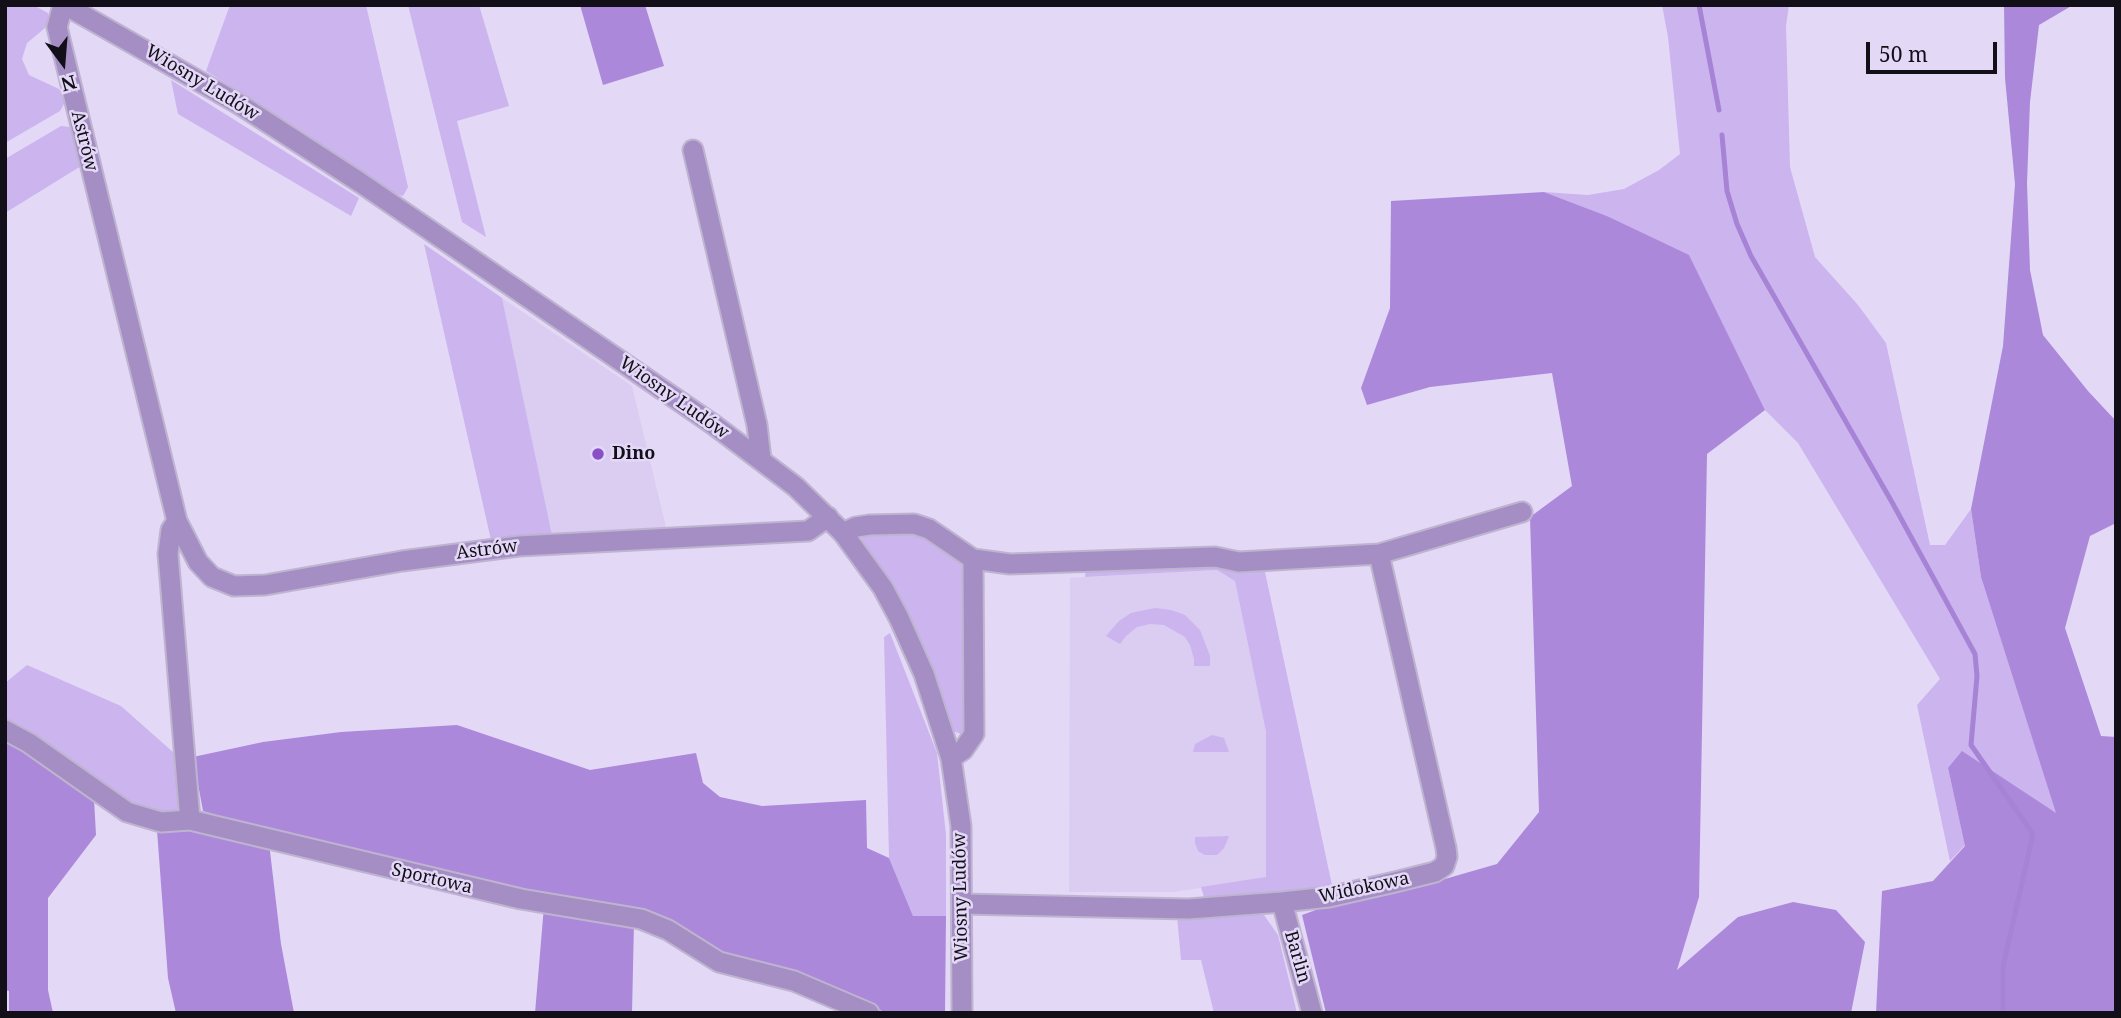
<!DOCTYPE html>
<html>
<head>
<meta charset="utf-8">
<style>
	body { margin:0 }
	#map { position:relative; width:2121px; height:1018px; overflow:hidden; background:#e4d8f7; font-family:"Noto Serif",serif }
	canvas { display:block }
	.frame { position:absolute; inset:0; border:7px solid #130f19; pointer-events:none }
	.north { position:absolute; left:28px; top:28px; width:70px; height:70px; -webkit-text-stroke:5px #e4d8f7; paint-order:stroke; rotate:164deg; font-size:19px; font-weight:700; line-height:28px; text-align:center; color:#130f19 }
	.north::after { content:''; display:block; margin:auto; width:24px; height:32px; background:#130f19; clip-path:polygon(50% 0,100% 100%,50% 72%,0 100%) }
	.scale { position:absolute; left:1866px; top:42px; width:131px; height:32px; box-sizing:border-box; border:4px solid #130f19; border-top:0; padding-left:9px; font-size:21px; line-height:24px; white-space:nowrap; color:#130f19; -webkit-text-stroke:5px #e4d8f7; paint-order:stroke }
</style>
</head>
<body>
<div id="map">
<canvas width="2121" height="1018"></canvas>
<div class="frame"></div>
<div class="north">N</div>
<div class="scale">50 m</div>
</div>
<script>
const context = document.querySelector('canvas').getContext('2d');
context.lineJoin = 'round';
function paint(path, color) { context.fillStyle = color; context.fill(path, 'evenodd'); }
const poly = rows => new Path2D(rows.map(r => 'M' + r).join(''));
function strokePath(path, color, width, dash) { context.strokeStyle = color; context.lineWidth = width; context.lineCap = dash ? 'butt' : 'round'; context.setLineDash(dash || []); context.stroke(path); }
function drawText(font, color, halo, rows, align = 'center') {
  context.font = font + ' "Noto Serif",serif'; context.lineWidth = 5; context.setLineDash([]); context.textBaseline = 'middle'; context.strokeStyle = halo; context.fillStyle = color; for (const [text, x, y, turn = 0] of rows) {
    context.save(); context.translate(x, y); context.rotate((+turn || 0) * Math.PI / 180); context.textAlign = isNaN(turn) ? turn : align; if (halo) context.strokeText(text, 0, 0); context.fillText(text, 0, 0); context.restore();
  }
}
const built = poly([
	[502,298,632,386,667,531,552,535],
	[1217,570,1235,581,1266,732,1266,878,1173,892,1069,892,1070,578]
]);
const green = poly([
	[5,5,33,5,48,13,49,20,45,28,27,43,22,59,29,75,59,89,64,96,64,104,60,111,5,143],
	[230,5,366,5,408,187,403,196,387,192,305,133,206,71],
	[408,5,479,5,509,106,457,121,486,237,462,222],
	[1662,5,1789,5,1786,26,1790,167,1815,257,1858,305,1886,343,1930,545,1945,545,1971,509,1981,577,2057,814,1948,768,1965,845,1950,861,1917,705,1940,679,1798,443,1765,410,1689,256,1607,216,1544,192,1588,195,1624,189,1659,170,1680,154,1668,37],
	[171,80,359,198,351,216,178,114],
	[61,126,71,127,78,132,86,163,5,213,5,159],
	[424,244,502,298,552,535,491,540],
	[864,533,928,533,967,562,967,730,961,734,953,731,935,674,899,597,865,548,861,539],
	[1211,563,1244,572,1265,572,1332,885,1312,891,1204,897,1201,887,1266,877,1266,732,1235,581,1217,570,1085,577,1086,566],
	[1155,608,1171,610,1185,615,1200,630,1210,656,1210,666,1194,666,1194,659,1190,645,1185,637,1164,625,1150,624,1137,627,1126,636,1120,644,1106,636,1119,621,1131,613],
	[890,633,937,753,946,835,946,916,913,916,889,858,884,637],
	[27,665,121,706,182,760,181,809,173,815,130,804,5,719,5,683],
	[1212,735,1224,738,1229,752,1193,752,1195,744],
	[1229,836,1224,848,1217,855,1205,855,1198,851,1195,843,1195,837],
	[1264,915,1278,935,1297,1013,1214,1013,1201,960,1181,960,1177,916]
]);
const forest = poly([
	[580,5,645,5,664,66,603,85],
	[2004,5,2073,5,2039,25,2030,102,2027,183,2030,270,2043,335,2088,391,2116,421,2116,523,2090,536,2065,628,2101,736,2116,737,2116,1013,1876,1013,1882,891,1933,881,1965,846,1948,768,1962,751,2056,813,1981,577,1971,509,2003,346,2015,184,2005,78],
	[1544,192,1607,216,1689,255,1765,410,1707,454,1699,897,1677,970,1738,917,1793,902,1836,910,1865,942,1851,1013,1326,1013,1302,915,1335,903,1431,883,1497,864,1539,812,1530,517,1572,486,1552,373,1430,387,1367,405,1361,388,1390,308,1391,201],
	[457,725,590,770,696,753,703,783,720,797,762,806,866,800,867,848,889,858,913,916,946,916,945,1013,887,1013,772,966,721,955,596,905,340,852,203,811,193,757,263,742,341,732],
	[5,740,94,799,96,835,48,898,48,990,53,1013,9,1013,9,991,5,990],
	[193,827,269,843,281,944,294,1013,176,1013,168,978,157,830],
	[544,906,634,922,632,1013,535,1013]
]);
const stream = poly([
	[1699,5,1719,110],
	[1722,135,1727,191,1737,224,1751,256,1893,504,1975,654,1977,676,1971,745,2033,834,2003,967,2003,1013]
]);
const minor = poly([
	[63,5,57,27,177,521,171,530,168,554,190,820],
	[693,150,757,425,761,459],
	[177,521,198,562,212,577,234,586,265,585,402,561,519,546,808,531,828,517],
	[843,533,856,527,869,525,914,524,929,529,973,559,1010,564,1215,557,1239,562,1379,554,1522,512],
	[5,730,29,743,127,812,161,822,190,820,521,899,641,919,668,930,719,962,794,981,869,1013],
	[951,758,963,750,974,734,973,559],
	[1282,902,1312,1013],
	[962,904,1188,909,1282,902,1329,897,1395,882,1435,872,1444,866,1447,857,1446,848,1379,554]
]);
const tertiary = poly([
	[65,5,239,104,361,183,714,425,796,487,843,533,883,588,899,618,924,674,951,758,961,826,962,1013]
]);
const markers = [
	[598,454,7,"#8950c7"]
];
const streetNames = [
	["Wiosny Ludów",202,83,31],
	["Astrów",84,141,76],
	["Wiosny Ludów",674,398,35],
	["Astrów",487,550,-7],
	["Sportowa",432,879,13],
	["Widokowa",1364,888,-12],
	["Wiosny Ludów",961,897,-91],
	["Barlin",1297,957,74]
];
const poiNames = [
	["Dino",612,454]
];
paint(built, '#dbccf2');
paint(green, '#ccb4ef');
paint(forest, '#ab88da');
strokePath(stream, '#a683d5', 5);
strokePath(minor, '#beb4cf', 23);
strokePath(tertiary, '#beb4cf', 23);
strokePath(minor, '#a48ec4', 19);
strokePath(tertiary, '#a48ec4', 19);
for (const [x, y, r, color] of markers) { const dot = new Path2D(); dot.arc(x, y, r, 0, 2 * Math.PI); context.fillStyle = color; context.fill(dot); strokePath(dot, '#e4d8f7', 2.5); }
drawText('18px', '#130f19', '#e4d8f7', streetNames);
drawText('bold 18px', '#130f19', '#e4d8f7', poiNames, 'left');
</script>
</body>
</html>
